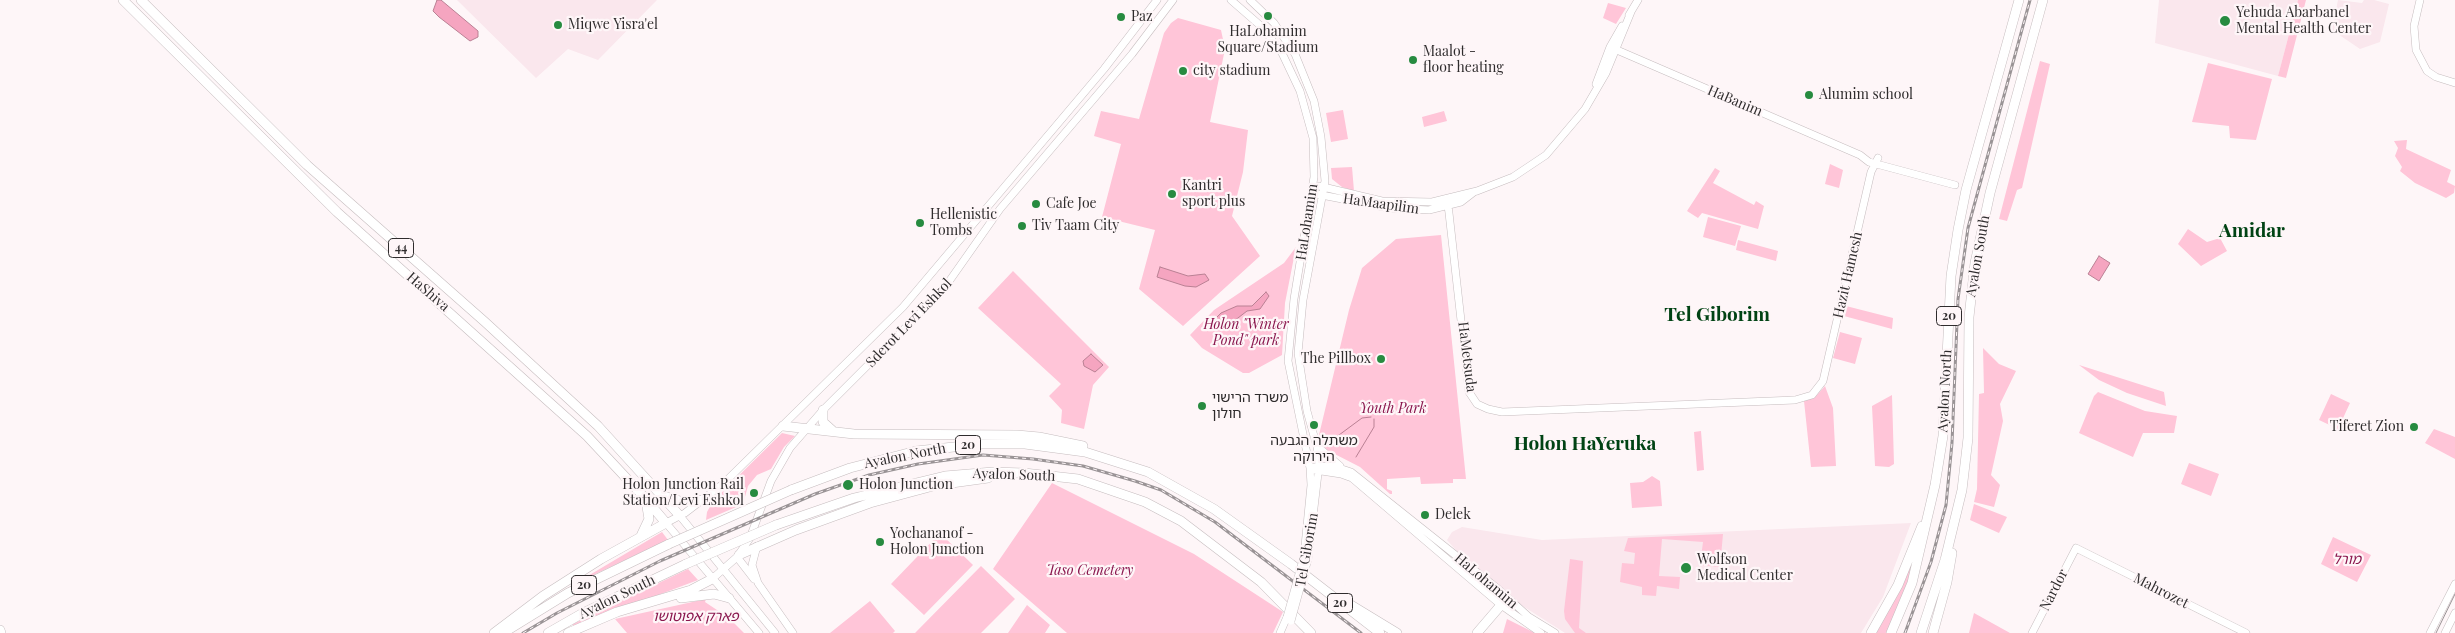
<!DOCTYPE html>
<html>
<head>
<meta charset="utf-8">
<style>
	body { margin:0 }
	canvas { display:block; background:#fef6f8 }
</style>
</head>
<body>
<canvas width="2455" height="633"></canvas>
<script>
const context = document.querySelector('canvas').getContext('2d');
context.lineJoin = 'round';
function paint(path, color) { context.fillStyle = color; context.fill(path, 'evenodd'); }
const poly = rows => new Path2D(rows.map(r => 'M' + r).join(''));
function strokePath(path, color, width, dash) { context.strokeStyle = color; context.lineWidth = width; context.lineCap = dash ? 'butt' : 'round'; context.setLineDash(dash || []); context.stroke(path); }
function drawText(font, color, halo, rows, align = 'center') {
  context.font = font + ' "Playfair Display","Noto Sans Hebrew",serif'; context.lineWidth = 4.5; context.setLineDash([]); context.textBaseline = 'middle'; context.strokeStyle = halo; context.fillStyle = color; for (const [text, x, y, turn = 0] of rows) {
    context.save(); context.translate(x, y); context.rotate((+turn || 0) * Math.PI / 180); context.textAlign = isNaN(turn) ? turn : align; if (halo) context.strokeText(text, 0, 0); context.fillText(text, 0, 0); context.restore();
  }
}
const built = poly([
	[457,0,657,0,598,60,568,49,536,78],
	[2159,0,2298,0,2278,76,2155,43],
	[2338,0,2362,3,2364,0,2374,0,2389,4,2380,42,2360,49,2332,30],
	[1911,523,1883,597,1861,633,1565,633,1518,603,1462,557,1447,540,1452,532,1462,527,1542,540]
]);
const green = poly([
	[2298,0,2306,0,2286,78,2278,76],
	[1608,3,1626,8,1616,24,1603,18],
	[1178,18,1221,30,1225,49,1210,122,1248,130,1243,172,1232,216,1260,256,1183,326,1139,289,1155,230,1102,217,1121,144,1094,136,1101,111,1139,119,1164,33,1171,23],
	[2040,61,2050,64,2022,188,2017,190,2007,221,1999,219],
	[2208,63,2272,79,2256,140,2230,138,2229,126,2192,122],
	[1343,110,1348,139,1331,142,1326,113],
	[1444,111,1447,121,1424,127,1422,117],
	[2407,140,2406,149,2451,170,2447,182,2455,186,2454,193,2446,198,2415,183,2400,171,2402,167,2395,156,2398,148,2394,141],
	[1830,164,1843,170,1839,188,1825,184],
	[1352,167,1354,191,1342,187,1332,179,1331,168],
	[1715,168,1720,171,1713,183,1754,205,1756,201,1764,206,1758,229,1702,213,1698,218,1687,211],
	[1708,217,1741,226,1735,246,1703,237],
	[2188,229,2207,242,2220,238,2227,251,2201,266,2178,244],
	[1441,235,1466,479,1453,479,1453,483,1421,484,1420,477,1387,479,1387,489,1392,491,1392,494,1390,494,1360,467,1323,448,1318,439,1349,310,1362,268,1396,239],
	[1738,240,1778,251,1776,261,1736,250],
	[1296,247,1285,303,1282,355,1249,373,1243,373,1202,348,1190,335,1214,310,1284,263],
	[1013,271,1109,367,1093,385,1084,429,1061,423,1062,410,1049,396,1061,384,978,308],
	[1846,306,1893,318,1892,329,1844,316],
	[1840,332,1862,338,1855,364,1833,358],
	[1983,348,1999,364,2016,371,2000,404,2003,421,1991,475,2000,485,1994,507,1974,502,1977,489,1979,394,1984,393],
	[2079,365,2164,392,2166,406,2127,393,2099,380],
	[1825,386,1833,408,1836,466,1811,467,1804,401,1816,396],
	[2098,392,2145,411,2177,416,2174,433,2143,433,2133,457,2079,433,2094,396],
	[2331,394,2350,403,2338,429,2319,420],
	[1892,395,1894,464,1889,467,1875,466,1872,406],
	[2434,429,2455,437,2455,459,2425,443],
	[1701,431,1704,470,1697,471,1694,432],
	[782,433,795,436,784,447,771,469,757,475,748,486,743,504,706,520,707,512,713,501],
	[2189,463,2219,474,2211,496,2181,484],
	[1652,476,1660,481,1662,506,1632,508,1630,483,1643,482],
	[1052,483,1194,554,1283,612,1273,633,1067,633,993,569],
	[1974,504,2007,517,1999,533,1970,520],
	[662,532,668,540,589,577,544,602],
	[940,533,973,565,924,615,891,584],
	[1723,534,1720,567,1700,565,1703,542,1662,539,1659,576,1680,577,1679,589,1657,586,1656,596,1642,595,1642,587,1620,582,1622,563,1634,564,1635,553,1624,551,1628,538],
	[2333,537,2371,555,2357,582,2321,564],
	[1570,559,1583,561,1579,628,1586,633,1575,633,1565,619,1564,611],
	[1911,562,1915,564,1888,633,1876,633],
	[981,566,1015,599,981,633,915,633],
	[688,569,698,580,573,627,573,624],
	[706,599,705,602,723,614,724,613,744,633,627,633,615,619],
	[870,601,895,631,893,633,830,633],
	[1027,605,1050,625,1045,633,1008,633],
	[1974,613,2010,633,1969,633],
	[1507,619,1535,633,1503,633]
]);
const water = poly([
	[437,0,441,0,478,31,478,37,470,41,439,17,433,11,437,0],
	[2099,256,2110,263,2099,281,2088,274,2099,256],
	[1160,267,1188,276,1205,274,1209,280,1196,287,1185,286,1157,277,1160,267],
	[1266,292,1269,296,1260,309,1247,311,1225,328,1216,323,1215,319,1221,313,1237,306,1252,306,1266,292],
	[1091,354,1103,365,1095,372,1084,366,1083,361,1091,354]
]);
const stream = poly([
	[1335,438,1362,418,1371,417],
	[1356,457,1374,427,1374,419]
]);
const secondary = poly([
	[1231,0,1262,27,1282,53,1300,91,1313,138,1314,177,1294,299,1288,361,1310,468,1311,485,1304,556],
	[1250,0,1274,23,1295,54,1314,101,1321,137,1325,181,1303,300,1298,353,1307,411,1317,447,1319,465,1308,559],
	[2420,0,2414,26,2416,50,2427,71,2436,77,2455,83],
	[1629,15,1638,0],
	[1610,47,1860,155,1869,162,1955,185],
	[1596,84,1610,47,1622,26],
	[1319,186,1382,201,1432,202,1477,191,1513,177,1546,155,1585,109,1606,73,1631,12],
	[1311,193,1389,208,1429,210,1461,202,1474,192],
	[1439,201,1448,206,1449,213,1469,392,1477,404,1488,409,1502,412,1795,400,1812,395,1823,381,1871,172,1878,158],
	[1318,447,1340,466],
	[1315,467,1333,466,1351,472,1498,589,1529,617,1555,633],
	[1315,470,1341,474,1352,478,1501,605,1541,633],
	[680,516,775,633],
	[757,546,752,565,758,583,793,633],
	[737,557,754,579],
	[712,579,737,557,750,538,771,481,790,448,823,410,943,290,1000,209,1132,54,1173,0],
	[759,633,666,523,685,513,723,484,903,307,1104,69,1157,0],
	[1280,633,1287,617],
	[2032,633,2076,548,2246,633],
	[2430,633,2455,584],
	[2445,633,2455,613]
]);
const highway = poly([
	[123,0,337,212,587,436,644,497,666,523,601,559,543,596,494,633],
	[141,0,307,165,485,322,598,426,680,516],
	[823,410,823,422,833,431],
	[783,426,854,434,1017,435,1039,437,1083,446],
	[791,490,850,468,916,451,982,444,1025,444,1085,452,1148,472,1214,509,1291,564,1380,633],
	[664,496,683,502,704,500],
	[776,525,854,498,945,476,993,472,1024,473,1078,479,1145,502,1181,521,1261,582,1311,633],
	[641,536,649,519,646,501],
	[739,555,796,530,870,503,937,485,988,478],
	[681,598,714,594,729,598],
	[1351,605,1397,633],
	[0,630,1,633],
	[503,633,568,593,669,544],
	[548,633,583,613,686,564],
	[568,633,617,612,691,590,712,579],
	[1477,633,1501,605],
	[1871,633,1898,585,1922,526],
	[1891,633,1912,583,1935,485,1943,436,1951,276,1958,230,1966,190,2019,0],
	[1921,633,1945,560,1962,490,1968,438,1969,317,1975,263,1990,193,2043,0],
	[1933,633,1947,582,1952,553]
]);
const tram = poly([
	[2436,633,2455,594]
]);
const rail = poly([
	[523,633,557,613,660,561,815,494,869,475,918,464,983,455,1033,459,1083,466,1135,481,1161,490,1215,522,1361,633],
	[1905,633,1931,562,1946,505,1952,443,1958,299,1968,228,2030,0]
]);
const secondaryBridge = poly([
	[1287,617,1304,556],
	[1291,621,1308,559]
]);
const highwayBridge = poly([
	[669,544,791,490],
	[686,564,776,525]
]);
const markers = [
	[1268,16,5,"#278b40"],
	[1121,17,5,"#278b40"],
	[2225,21,6,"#278b40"],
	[558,25,5,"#278b40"],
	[1413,60,5,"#278b40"],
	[1183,71,5,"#278b40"],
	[1809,95,5,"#278b40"],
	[1172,194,5,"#278b40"],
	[1036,204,5,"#278b40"],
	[920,223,5,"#278b40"],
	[1022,226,5,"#278b40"],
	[1381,359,5,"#278b40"],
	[1202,406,5,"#278b40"],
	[1314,425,5,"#278b40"],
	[2414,427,5,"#278b40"],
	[848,485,6,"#278b40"],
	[754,493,5,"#278b40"],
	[1425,515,5,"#278b40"],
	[880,542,5,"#278b40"],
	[1686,568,6,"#278b40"]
];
const shields = [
	[401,248,25],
	[1949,316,25],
	[968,445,25],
	[584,585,25],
	[1340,603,25]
];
const shieldNames = [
	["44",401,248],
	["20",1949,316],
	["20",968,445],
	["20",584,585],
	["20",1340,603]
];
const poiNames = [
	["Yehuda Abarbanel",2236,13],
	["Mental Health Center",2236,29],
	["Paz",1131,17],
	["Miqwe Yisra'el",568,25],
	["HaLohamim",1268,32,"center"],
	["Square/Stadium",1268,48,"center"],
	["Maalot -",1423,52],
	["floor heating",1423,68],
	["city stadium",1193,71],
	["Alumim school",1819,95],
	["Kantri",1182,186],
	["sport plus",1182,202],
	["Cafe Joe",1046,204],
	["Hellenistic",930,215],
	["Tombs",930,231],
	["Tiv Taam City",1032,226],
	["The Pillbox",1371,359,"right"],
	["משרד הרישוי",1212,398],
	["חולון",1212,414],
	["Tiferet Zion",2404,427,"right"],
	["משתלה הגבעה",1314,441,"center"],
	["הירוקה",1314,457,"center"],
	["Holon Junction Rail",744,485,"right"],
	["Station/Levi Eshkol",744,501,"right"],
	["Holon Junction",859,485],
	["Delek",1435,515],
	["Yochananof -",890,534],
	["Holon Junction",890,550],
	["Wolfson",1697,560],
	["Medical Center",1697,576]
];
const streetNames = [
	["HaBanim",1735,101,23],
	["HaMaapilim",1381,204,8],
	["HaLohamim",1307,222,-81],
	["Ayalon South",1978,256,-80],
	["Hazit Hamesh",1848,275,-77],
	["HaShiva",428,292,41],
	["Sderot Levi Eshkol",909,323,-46],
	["HaMetsuda",1467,357,83],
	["Ayalon North",1945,391,-87],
	["Ayalon North",905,456,-11],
	["Ayalon South",1014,475,2],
	["Tel Giborim",1307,550,-80],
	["HaLohamim",1486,581,40],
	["Nardor",2054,590,-63],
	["Mahrozet",2161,591,27],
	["Ayalon South",617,597,-26]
];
const parkNames = [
	["Holon \"Winter",1246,325],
	["Pond\" park",1246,341],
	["Youth Park",1393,409],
	["מורל",2347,560],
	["Taso Cemetery",1090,571],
	["פארק אפוטושו",696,617]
];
const districtNames = [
	["Amidar",2252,231],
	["Tel Giborim",1717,315],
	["Holon HaYeruka",1585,444]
];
paint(built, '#fae7ed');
paint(green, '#ffc5d8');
paint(water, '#f5a5c0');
strokePath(water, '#ba8194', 1);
strokePath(stream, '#ba8194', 1);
strokePath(secondary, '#c6bdbf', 8);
strokePath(highway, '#c6bdbf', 10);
strokePath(secondary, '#fff', 7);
strokePath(highway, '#fff', 9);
strokePath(tram, '#9a9496', 1);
strokePath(rail, '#9a9496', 3);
strokePath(rail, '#fef6f8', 1, [4]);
strokePath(secondaryBridge, '#c6bdbf', 8, []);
strokePath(highwayBridge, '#c6bdbf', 10, []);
strokePath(secondaryBridge, '#fff', 7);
strokePath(highwayBridge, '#fff', 9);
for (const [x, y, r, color] of markers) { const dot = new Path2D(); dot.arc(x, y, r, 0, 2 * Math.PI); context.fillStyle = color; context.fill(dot); strokePath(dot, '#fef6f8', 2); }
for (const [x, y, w] of shields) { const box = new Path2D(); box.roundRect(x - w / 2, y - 9.5, w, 19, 4); context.fillStyle = '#fef6f8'; context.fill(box); strokePath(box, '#2f2c2d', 1); }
drawText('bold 12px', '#2f2c2d', null, shieldNames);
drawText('14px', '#2f2c2d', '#fef6f8', poiNames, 'left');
drawText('14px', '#2f2c2d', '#fef6f8', streetNames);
drawText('italic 14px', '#8a174e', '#fef6f8', parkNames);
drawText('bold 19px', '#004314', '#fef6f8', districtNames);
</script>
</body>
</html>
